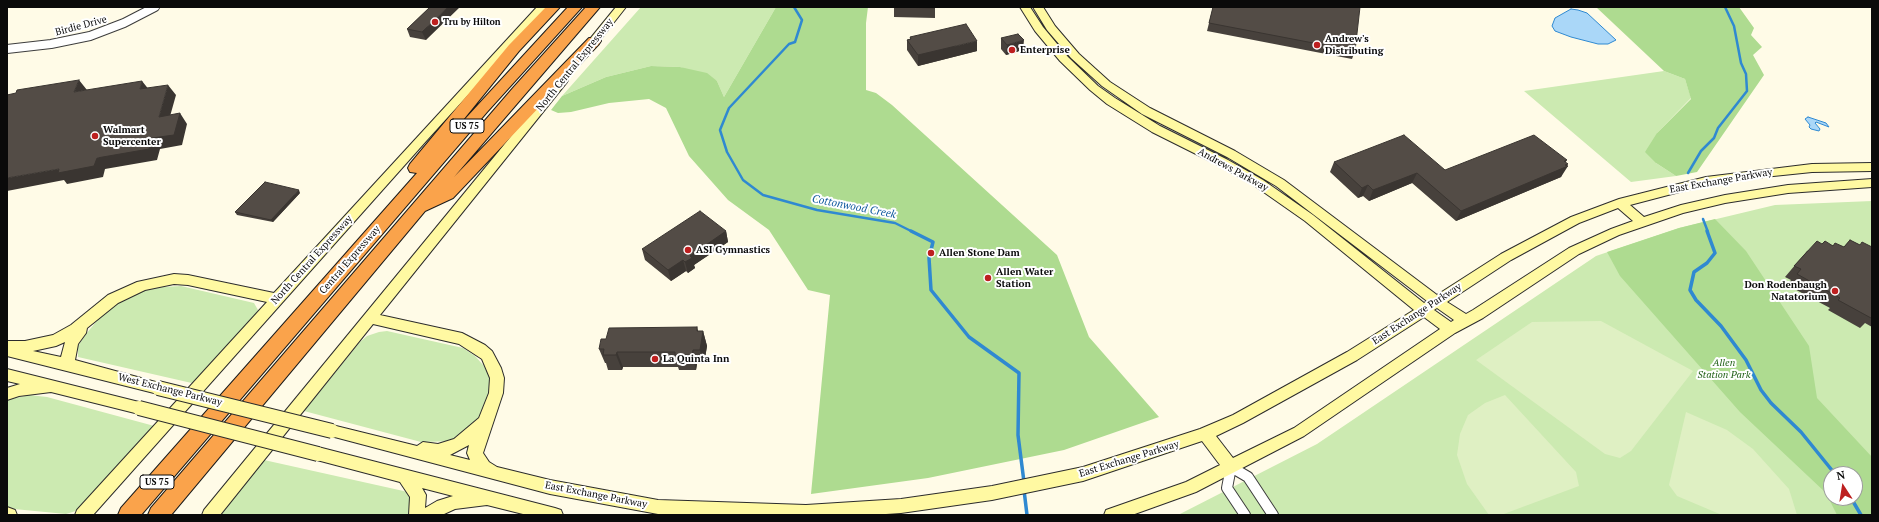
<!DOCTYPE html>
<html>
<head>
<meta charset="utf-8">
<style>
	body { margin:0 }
	#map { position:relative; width:1879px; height:522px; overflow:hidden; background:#fffbe7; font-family:"PT Serif",serif }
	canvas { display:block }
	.frame { position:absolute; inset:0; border:8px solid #0a0a0a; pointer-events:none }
	.north { position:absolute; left:1823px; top:466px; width:40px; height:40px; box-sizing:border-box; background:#fff; border:1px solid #9d9d9d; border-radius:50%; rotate:348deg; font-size:11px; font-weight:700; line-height:16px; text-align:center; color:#0a0a0a }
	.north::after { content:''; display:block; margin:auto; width:14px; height:18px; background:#bd1f1f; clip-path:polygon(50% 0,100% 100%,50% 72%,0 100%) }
</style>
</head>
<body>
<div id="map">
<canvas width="1879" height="522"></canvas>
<div class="frame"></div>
<div class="north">N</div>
</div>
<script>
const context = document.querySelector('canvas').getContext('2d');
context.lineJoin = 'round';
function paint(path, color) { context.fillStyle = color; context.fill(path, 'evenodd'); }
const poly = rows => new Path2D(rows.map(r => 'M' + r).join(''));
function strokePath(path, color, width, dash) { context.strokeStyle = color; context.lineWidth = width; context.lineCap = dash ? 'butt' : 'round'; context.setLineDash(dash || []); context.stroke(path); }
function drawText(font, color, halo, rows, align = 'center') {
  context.font = font + ' "PT Serif",serif'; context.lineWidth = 4; context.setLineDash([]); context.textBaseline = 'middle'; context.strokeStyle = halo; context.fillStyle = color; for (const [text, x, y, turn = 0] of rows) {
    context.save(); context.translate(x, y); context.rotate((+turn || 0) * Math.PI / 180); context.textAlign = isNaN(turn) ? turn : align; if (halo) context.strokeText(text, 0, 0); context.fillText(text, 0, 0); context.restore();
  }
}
const green = poly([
	[641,7,776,7,724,97,717,81,680,67,651,66,606,77,562,96],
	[1664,71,1685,79,1691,98,1657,133,1656,163,1676,176,1631,182,1524,91],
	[1872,201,1872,515,1178,515,1317,444,1596,256,1679,228,1775,205],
	[1831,474,1855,474,1855,498,1831,498],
	[181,286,254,303,258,310,255,320,196,384,78,357,78,346,86,334,100,317,122,300,143,291,162,287],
	[387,331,463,348,475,356,484,366,490,378,490,390,486,404,474,426,457,441,421,442,304,411,360,342,367,336,379,332],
	[29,395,47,397,158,427,79,510,66,514,14,509,7,507,7,400],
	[264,460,408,492,411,498,411,515,220,515]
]);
const forest = poly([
	[776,7,868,7,866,23,866,90,876,93,892,105,1057,255,1089,337,1159,417,1064,450,928,478,811,494,830,295,808,290,769,230,728,200,689,156,666,108,649,99,609,103,571,112,558,113,551,110,562,96,606,77,651,66,680,67,707,73,717,81,724,97],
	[1596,7,1739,7,1754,28,1751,35,1762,47,1753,55,1764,75,1697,172,1676,176,1656,163,1645,152,1657,133,1691,99,1685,79,1664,71],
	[1715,219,1746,251,1809,346,1817,398,1872,457,1872,515,1837,515,1826,493,1740,412,1620,276,1607,252,1679,228],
	[1831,474,1855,474,1855,498,1831,498]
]);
const pitch = poly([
	[1601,321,1693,371,1631,451,1620,458,1605,454,1476,360,1532,322],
	[1505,395,1576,472,1579,486,1501,515,1489,515,1467,484,1457,455,1460,434,1468,415,1485,403],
	[1686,412,1727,430,1753,449,1789,489,1797,515,1722,515,1677,496,1669,485]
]);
const water = poly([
	[1571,9,1578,10,1587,13,1616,40,1608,44,1598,44,1571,37,1555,31,1552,26,1555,18,1571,9],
	[1808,117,1826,123,1829,127,1816,122,1815,123,1820,129,1819,131,1811,129,1809,127,1810,125,1805,119,1808,117]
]);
const streamFar1 = poly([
	[794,7,802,20,795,42,789,44,729,108,720,130,727,152,743,180,763,195,817,210,895,223,913,232],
	[1688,173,1701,151,1714,138,1718,128,1747,91,1746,74,1741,63,1734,26,1725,7],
	[1703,219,1708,232]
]);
const stream = poly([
	[911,231,933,242,929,258,931,290,969,337,1019,373,1018,435,1024,482],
	[1707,231,1715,253,1707,263,1694,272,1690,290,1696,300,1721,326,1746,360,1761,390,1771,403,1801,432,1835,474],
	[1024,490,1027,515],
	[1851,498,1861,515]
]);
const streetFar1 = poly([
	[7,49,51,44,90,36,124,23,155,7]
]);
const street = poly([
	[1245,515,1227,488,1231,467,1248,477,1273,515]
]);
const secondary = poly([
	[537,7,548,7,427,140,93,515,75,515,77,510,267,302,188,285,174,284,145,290,118,303,87,328,86,333,78,344,75,360,163,384,165,388,163,392,158,394,7,356,7,341,25,341,53,335,71,325,108,295,137,282,174,274,188,275,274,293,537,7],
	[65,342,61,357,33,351,56,346,65,342],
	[616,7,626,7,589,54,581,54,580,52,581,50,616,7],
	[1020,7,1030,7,1043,27,1068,57,1098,86,1115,98,1160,126,1228,160,1263,180,1313,215,1424,303,1427,301,1276,186,1227,157,1142,114,1102,86,1071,58,1047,30,1033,7,1043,7,1055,26,1079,54,1110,82,1150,108,1235,151,1284,180,1437,295,1501,254,1571,217,1619,199,1706,177,1812,164,1872,163,1872,171,1812,172,1754,178,1706,185,1630,205,1644,217,1681,205,1725,195,1788,185,1872,179,1872,187,1788,193,1725,203,1683,213,1619,235,1579,254,1483,318,1455,333,1304,436,1196,492,1132,515,1104,515,1106,510,1186,482,1220,465,1202,441,1083,481,992,500,901,513,871,515,658,514,550,494,327,435,325,431,327,427,332,425,417,446,423,442,438,444,454,439,479,418,489,393,490,378,482,359,459,344,373,324,220,515,202,515,204,510,559,78,563,77,568,80,567,82,380,315,462,333,485,345,492,351,501,368,504,378,503,393,483,453,489,462,497,467,550,480,658,500,806,505,901,499,992,486,1083,467,1200,429,1233,415,1347,352,1414,310,1305,221,1255,186,1220,166,1152,132,1107,104,1090,90,1060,61,1035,31,1020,7],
	[1618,208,1633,221,1611,229,1569,248,1473,310,1466,314,1447,302,1511,260,1579,223,1618,208],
	[1437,308,1454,320,1451,322,1434,310,1437,308],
	[1424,317,1440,329,1294,428,1233,458,1216,436,1243,423,1357,360,1424,317],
	[469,445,467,453,470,460,450,455,469,445],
	[7,369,139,402,144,404,146,408,144,412,139,414,51,392,19,396,7,400,7,388,20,384,7,381,7,369],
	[318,447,555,508,561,510,563,515,527,515,487,505,455,509,442,515,409,515,410,497,400,482,313,459,310,454,313,449,318,447],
	[422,488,453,496,437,501,425,508,426,495,422,488],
	[7,507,15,510,17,515,7,515,7,507]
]);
const highway = poly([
	[546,7,560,7,519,51,455,130,568,7,582,7,487,112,141,515,118,515,121,508,417,173,410,172,408,168,410,164,509,45,546,7],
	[586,7,600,7,454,177,589,38,599,38,601,41,599,44,453,198,425,211,171,515,148,515,151,508,513,88,586,7]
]);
const secondaryBridge = poly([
	[158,388,332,431],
	[139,408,318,454]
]);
const wall = poly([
	[430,7,426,40,410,37,407,29],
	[894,7,935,7,935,18,894,17],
	[1213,7,1355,51,1352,59,1207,31],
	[910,37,977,51,918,66,907,50,907,40,910,39],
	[1001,38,1023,50,1006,55,1001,49],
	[1334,162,1445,170,1565,162,1566,165,1561,177,1456,221,1412,183,1369,201,1363,196,1358,198,1330,172],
	[300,193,273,222,237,215,235,212],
	[726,231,728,242,694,265,695,268,688,273,686,271,671,281,645,260,642,249],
	[1850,240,1860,245,1872,247,1872,327,1865,323,1860,328,1828,310,1830,308,1787,285,1791,280,1785,277,1807,251,1822,244,1844,247],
	[698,331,703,331,707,346,704,364,697,364,696,370,679,370,678,367,623,367,622,370,608,370,606,363,605,363,599,349,606,339]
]);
const shadedWall = poly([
	[448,7,460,7,426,40,422,32],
	[1024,40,1023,50,1006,55,1007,45],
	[977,41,977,51,918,66,918,55],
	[79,80,87,90,74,92],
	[142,81,150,91,140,89],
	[168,85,176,95,167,127,159,117],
	[180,113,187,124,182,145,160,149,157,160,105,169,103,177,67,184,64,180,7,191,7,178,59,169,97,158,152,138],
	[1567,160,1561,169,1565,165,1568,164,1565,167,1568,166,1561,177,1456,221,1461,211],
	[1417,173,1412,183,1369,201,1373,190],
	[1368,185,1363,196,1358,198,1362,188],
	[299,190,300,193,273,222,271,220],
	[726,231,728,242,694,265,695,268,688,273,685,262,690,256],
	[683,260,686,271,671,281,668,270],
	[697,327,701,342,703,331,707,346,704,364,700,350,697,331],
	[693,350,697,364,696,370,692,355],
	[617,352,623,367,622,370,616,355]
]);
const building = poly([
	[430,7,448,7,422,32,407,29,430,7],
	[896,7,935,7,935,8,896,7],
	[1213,7,1360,7,1355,51,1209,23,1213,7],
	[966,24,977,41,918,55,907,40,911,39,910,37,966,24],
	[1018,34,1024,40,1007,45,1001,38,1018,34],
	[79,80,74,92,142,81,140,89,168,85,159,117,180,113,174,135,152,138,149,149,97,158,94,166,58,173,59,169,7,178,7,95,16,93,17,90,79,80],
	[1404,135,1445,170,1534,135,1567,160,1564,161,1568,164,1565,165,1568,166,1461,211,1417,173,1373,190,1368,185,1362,188,1334,162,1404,135],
	[265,182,299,190,271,220,235,212,265,182],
	[700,211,726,231,690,256,692,258,685,262,683,260,668,270,642,249,700,211],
	[1850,240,1860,245,1862,242,1872,247,1872,317,1871,318,1838,300,1840,298,1797,274,1801,269,1794,266,1817,241,1822,244,1825,241,1833,246,1835,243,1844,247,1850,240],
	[697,327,697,331,703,331,700,350,693,350,692,355,675,355,675,352,617,352,616,355,603,355,604,349,599,349,601,339,606,339,609,328,697,327]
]);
const markers = [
	[435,22,4,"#bd1f1f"],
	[1317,45,4,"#bd1f1f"],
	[1012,50,4,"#bd1f1f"],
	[95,136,4,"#bd1f1f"],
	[688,250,4,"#bd1f1f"],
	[931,253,4,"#bd1f1f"],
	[988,278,4,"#bd1f1f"],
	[1835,291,4,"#bd1f1f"],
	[655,359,4,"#bd1f1f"]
];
const farPoinames = [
	["Tru by Hilton",443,22]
];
const shields = [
	[467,126,34],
	[157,482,34]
];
const shieldNames = [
	["US 75",467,126],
	["US 75",157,482]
];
const streetNames = [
	["Birdie Drive",81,26,-15],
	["North Central Expressway",575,65,-51],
	["Andrews Parkway",1233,170,29],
	["East Exchange Parkway",1721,181,-10],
	["North Central Expressway",312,260,-48],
	["Central Expressway",350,260,-49],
	["East Exchange Parkway",1417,314,-33],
	["West Exchange Parkway",170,390,14],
	["East Exchange Parkway",1129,459,-17],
	["East Exchange Parkway",596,495,11]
];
const poiNames = [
	["Andrew's",1325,39],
	["Distributing",1325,51],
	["Enterprise",1020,50],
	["Walmart",103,130],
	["Supercenter",103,142],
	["ASI Gymnastics",696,250],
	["Allen Stone Dam",939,253],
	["Allen Water",996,272],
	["Station",996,284],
	["Don Rodenbaugh",1827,285,"right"],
	["Natatorium",1827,297,"right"],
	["La Quinta Inn",663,359]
];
const parkNames = [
	["Allen",1724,363],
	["Station Park",1724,375]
];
const waterNames = [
	["Cottonwood Creek",854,207,11]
];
paint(green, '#cceab1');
paint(forest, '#aedb90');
paint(pitch, '#dff0c3');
paint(water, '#aad7f8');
strokePath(water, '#2f89d1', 1);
strokePath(streamFar1, '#2f89d1', 2.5);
strokePath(stream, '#2f89d1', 3.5);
strokePath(streetFar1, '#3d3d3d', 10);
strokePath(street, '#3d3d3d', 12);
strokePath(secondary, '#2c2c2c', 2);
strokePath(highway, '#1b1b1b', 2);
strokePath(streetFar1, '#fff', 8);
strokePath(street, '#fff', 10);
paint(secondary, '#fff9a2');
paint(highway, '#faa34b');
strokePath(secondaryBridge, '#2c2c2c', 16, []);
strokePath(secondaryBridge, '#fff9a2', 14);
paint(wall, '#47413c');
paint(shadedWall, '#3a3531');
paint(building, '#534c46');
strokePath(building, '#3a3531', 1);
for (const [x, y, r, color] of markers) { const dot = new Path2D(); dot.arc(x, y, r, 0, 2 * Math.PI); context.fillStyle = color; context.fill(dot); strokePath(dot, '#fff', 1.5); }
drawText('bold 9px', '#0a0a0a', '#fff', farPoinames, 'left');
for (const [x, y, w] of shields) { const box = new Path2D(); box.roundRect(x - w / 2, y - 7, w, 14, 3); context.fillStyle = '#fff'; context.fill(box); strokePath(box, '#0a0a0a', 1); }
drawText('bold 9px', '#0a0a0a', null, shieldNames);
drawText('10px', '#0a0a0a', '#fff', streetNames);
drawText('bold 10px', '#0a0a0a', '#fff', poiNames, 'left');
drawText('italic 10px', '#25631a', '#fff', parkNames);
drawText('italic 11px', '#115a9e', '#fff', waterNames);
</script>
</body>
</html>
